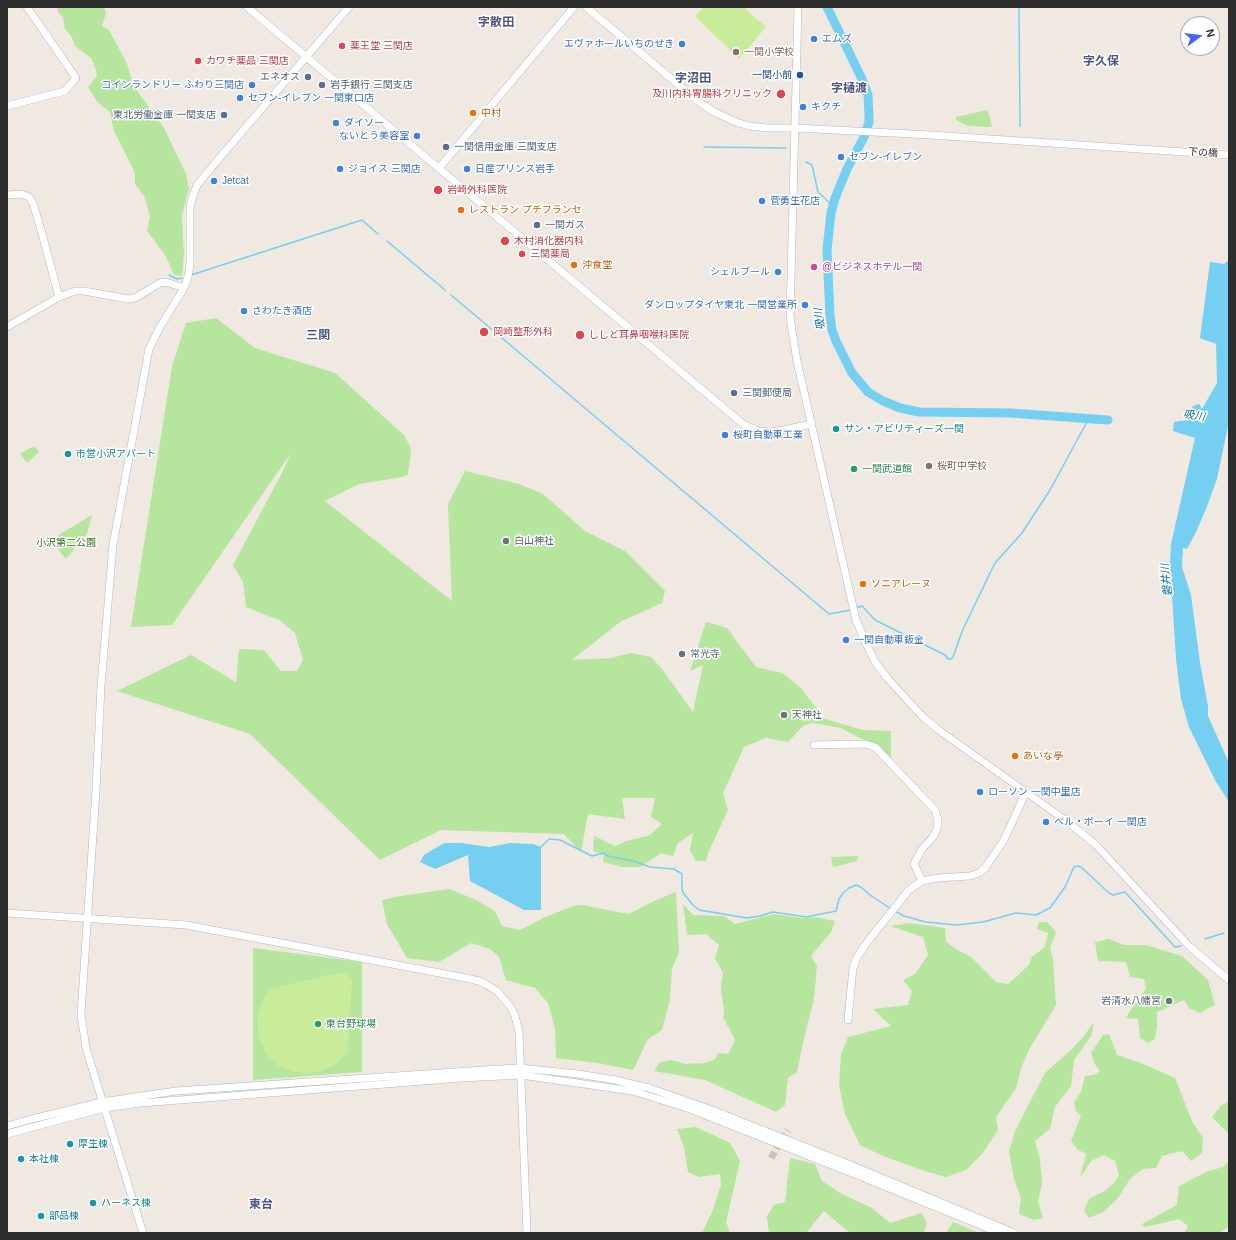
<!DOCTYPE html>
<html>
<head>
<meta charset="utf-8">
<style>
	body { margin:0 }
	#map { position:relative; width:1236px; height:1240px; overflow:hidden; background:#efe9e1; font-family:Helvetica,sans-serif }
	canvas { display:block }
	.frame { position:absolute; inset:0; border:8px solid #2e2e2e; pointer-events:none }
	.north { position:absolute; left:1180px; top:16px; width:40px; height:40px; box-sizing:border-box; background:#fff; border:1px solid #ababab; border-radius:50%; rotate:75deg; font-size:11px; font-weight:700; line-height:16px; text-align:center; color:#2e2e2e }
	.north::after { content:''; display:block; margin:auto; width:14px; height:18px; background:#4264fb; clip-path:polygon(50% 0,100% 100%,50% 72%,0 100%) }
</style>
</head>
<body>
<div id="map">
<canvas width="1236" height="1240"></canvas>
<div class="frame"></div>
<div class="north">N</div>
</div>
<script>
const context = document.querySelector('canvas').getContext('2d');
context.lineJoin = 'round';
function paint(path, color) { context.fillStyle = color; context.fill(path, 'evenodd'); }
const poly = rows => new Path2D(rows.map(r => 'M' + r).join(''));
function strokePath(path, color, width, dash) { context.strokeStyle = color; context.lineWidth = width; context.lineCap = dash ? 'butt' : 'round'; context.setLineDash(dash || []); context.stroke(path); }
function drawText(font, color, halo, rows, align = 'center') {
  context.font = font + ' Helvetica,"Noto Sans JP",sans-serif'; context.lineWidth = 3; context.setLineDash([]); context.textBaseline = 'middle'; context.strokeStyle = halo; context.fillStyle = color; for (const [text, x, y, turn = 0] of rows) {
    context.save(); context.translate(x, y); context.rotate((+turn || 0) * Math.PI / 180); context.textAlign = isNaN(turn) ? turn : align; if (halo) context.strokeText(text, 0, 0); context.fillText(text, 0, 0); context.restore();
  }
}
const green = poly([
	[57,7,104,7,106,13,102,26,109,30,127,64,133,85,164,128,186,174,189,189,182,216,184,254,182,276,174,275,166,256,147,231,150,216,144,196,135,184,135,173,114,131,110,112,98,103,88,87,97,76,96,70,91,58,75,46,71,36,65,29,63,17,58,12],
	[988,110,992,127,968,126,956,120,956,117],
	[216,318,255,348,335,373,405,436,411,449,408,475,402,477,359,484,325,501,452,601,448,504,465,471,519,484,543,494,585,531,625,551,665,591,662,603,620,622,572,660,611,658,631,653,651,657,662,669,693,712,703,665,690,671,706,622,727,628,756,667,782,673,799,686,818,710,815,716,863,730,891,731,891,757,869,743,841,728,812,723,803,726,788,742,766,738,744,747,723,793,728,810,708,853,706,861,696,861,690,850,693,833,678,843,673,856,661,853,640,867,622,867,603,862,604,855,593,851,594,836,615,846,626,841,650,835,662,824,651,817,655,798,622,798,625,819,588,814,581,852,564,834,441,830,380,860,250,734,117,691,191,655,236,682,239,649,264,650,281,671,297,671,303,660,295,633,279,620,246,607,243,582,233,565,283,471,291,453,172,625,131,627,172,366,186,323],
	[34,446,39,452,27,463,20,454],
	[92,515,87,534,66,559,52,542,52,539],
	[858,856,857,861,833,867,831,857],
	[449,889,474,899,495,911,502,926,520,930,543,918,573,906,582,905,629,914,654,901,676,892,679,953,672,968,670,999,662,1030,648,1039,633,1070,598,1063,556,1058,555,1028,548,1003,535,988,506,980,499,957,490,949,471,943,439,962,407,958,387,924,382,900,394,897],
	[683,904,693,915,724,916,735,924,774,914,801,918,815,917,835,921,831,932,811,956,817,966,814,999,805,1034,797,1072,788,1078,785,1105,776,1112,705,1080,654,1071,659,1063,671,1060,685,1064,705,1063,715,1059,718,1053,728,1054,735,1040,723,1017,724,1011,721,988,723,973,715,958,719,945,706,934,687,935],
	[1039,922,1047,922,1056,932,1050,947,1053,958,1056,1005,1030,1048,1021,1068,1016,1088,996,1117,998,1130,982,1154,966,1170,946,1177,925,1171,883,1156,860,1145,845,1114,839,1085,841,1054,848,1037,891,1026,873,1009,908,1005,912,991,903,980,915,974,928,955,923,937,890,926,908,923,945,928,946,942,956,949,971,957,996,982,1008,984,1029,965,1032,957,1045,947,1048,933,1037,929],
	[1109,939,1124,945,1146,945,1182,956,1208,980,1215,1005,1200,1013,1189,1008,1184,1000,1157,1012,1157,1025,1155,1039,1148,1043,1140,1038,1138,1019,1126,1018,1130,1011,1146,989,1144,979,1130,977,1126,962,1098,961,1095,942],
	[253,948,362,962,362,1072,253,1080],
	[1094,1022,1091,1036,1074,1060,1071,1086,1055,1107,1050,1129,1035,1141,1040,1159,1042,1184,1038,1201,1043,1218,1034,1220,1019,1214,1021,1198,1014,1179,1009,1152,1015,1131,1045,1073,1072,1049,1084,1036],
	[1109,1034,1117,1055,1141,1063,1175,1078,1192,1121,1203,1138,1202,1153,1191,1161,1182,1151,1162,1156,1156,1168,1143,1169,1130,1179,1118,1198,1103,1212,1089,1218,1084,1211,1089,1199,1103,1192,1114,1183,1119,1175,1115,1161,1104,1155,1091,1161,1080,1178,1086,1154,1077,1149,1071,1141,1081,1116,1076,1111,1074,1102,1081,1092,1085,1076,1094,1075,1100,1071,1094,1063,1091,1053,1103,1035],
	[1229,1101,1229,1138,1228,1133,1212,1117,1221,1106],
	[696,1127,730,1143,740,1161,726,1222,730,1233,702,1233,713,1210,721,1185,720,1174,699,1177,688,1172,684,1147,677,1129],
	[790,1158,815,1164,822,1181,842,1194,872,1208,890,1223,921,1213,927,1222,924,1233,850,1233,824,1211,806,1233,769,1233,767,1216,774,1205,785,1202],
	[1229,1161,1229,1227,1218,1233,1185,1233,1188,1226,1179,1219,1145,1227,1142,1224,1177,1205,1179,1186,1208,1171,1223,1167],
	[953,1222,979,1233,946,1233]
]);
const pitch = poly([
	[703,7,743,7,766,27,739,59,695,16],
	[342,972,352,979,348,1053,334,1066,318,1072,299,1073,280,1067,268,1056,262,1046,259,1037,257,1025,258,1013,262,1002,269,989]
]);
const water = poly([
	[1229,260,1229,421,1217,479,1206,509,1196,532,1187,549,1183,548,1182,567,1191,595,1200,663,1208,706,1208,716,1229,763,1229,802,1215,780,1189,727,1181,699,1176,659,1170,563,1171,544,1195,438,1173,431,1174,422,1187,420,1193,406,1199,404,1202,409,1217,383,1216,344,1200,338,1210,262,1224,264],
	[444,843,461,843,489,847,510,843,533,844,541,847,541,910,524,910,470,881,468,855,435,869,420,862,424,855]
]);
const stream = poly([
	[1019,7,1020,126],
	[704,147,786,148],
	[806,162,812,165,818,192,833,206],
	[387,241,445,290],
	[169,275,177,279,182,278],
	[191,275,362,220,378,234],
	[451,295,829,614,851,610],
	[856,608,862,606,875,620,945,655,948,659,951,659,953,657,963,629,995,563,1022,533,1050,490,1088,420],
	[541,847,549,839,560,840,592,856,604,853,608,856,634,861,650,867,674,869,682,874,682,890,684,894,693,905,699,910,747,918,760,916,773,912,806,917,836,911,839,899,843,893,849,888,856,885,861,887,870,895,891,909],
	[895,911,904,916,926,922,957,925,983,922,1016,913,1036,915,1050,908,1065,887,1074,867,1078,866,1081,867,1109,893,1113,895,1125,892,1175,947,1181,946],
	[1205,939,1224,933]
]);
const river = poly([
	[827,7,862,79,868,95,869,115,869,122,864,137,847,169,835,198,831,213,827,250,830,315,832,330,836,341,852,373,868,392,883,401,900,408,919,412,1010,413,1108,420]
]);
const tertiaryTunnel = poly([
	[771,1158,788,1130]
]);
const tertiary = poly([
	[247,7,743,424,758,431,773,432,812,424],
	[586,7,698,101,714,112,736,122,749,126,767,128,796,128,931,135,1229,155],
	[798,7,790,315,792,330,797,361,856,620,865,641,875,662,888,679,923,717,940,731,1068,822,1096,845,1190,947,1229,980],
	[7,106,65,91,76,78,27,7],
	[439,168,574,7],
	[7,195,21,194,29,197,33,203,43,237,59,297],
	[7,327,59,297,75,291,84,291,128,299,135,298,160,283,166,282,184,288],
	[814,745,865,744,872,746,876,748,935,810,938,820,937,829,933,837,922,849,914,864,922,881],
	[7,913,186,925,466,978,479,981,487,985,497,991,509,1005,514,1013,519,1031,527,1233],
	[848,1020,853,968,857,957,868,941,909,890,922,881,938,878,970,876,979,873,985,868,1004,840,1026,792],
	[7,1126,32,1119,102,1102,176,1091,499,1069,520,1068,578,1074,615,1080,649,1088,712,1110,853,1166,1014,1233],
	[7,1134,104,1108,141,1103,462,1078,521,1075,633,1091,690,1109,857,1175,1000,1233],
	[143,1233,86,1048,81,1014,96,790,101,686,113,545,149,349,160,327,184,288,188,277,190,264,190,207,194,193,197,185,222,155,349,7]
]);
const markers = [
	[814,39,4,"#3f7fe0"],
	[682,44,4,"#3f7fe0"],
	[342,46,4,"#e0444e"],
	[736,52,4,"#8d6e63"],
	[198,61,4,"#e0444e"],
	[800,75,4,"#1a4fb4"],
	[308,77,4,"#5c6f8a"],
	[252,85,4,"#3f7fe0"],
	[322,85,4,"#5c6f8a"],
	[781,94,5,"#e0444e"],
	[240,98,4,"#3f7fe0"],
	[803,107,4,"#3f7fe0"],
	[473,113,4,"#e8710a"],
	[224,115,4,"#5c6f8a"],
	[336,123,4,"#3f7fe0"],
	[417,136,4,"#3f7fe0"],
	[446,147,4,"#5c6f8a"],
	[841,157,4,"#3f7fe0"],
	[340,169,4,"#3f7fe0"],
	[467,169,4,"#3f7fe0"],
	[214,181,4,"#3f7fe0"],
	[438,190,5,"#e0444e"],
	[762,201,4,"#3f7fe0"],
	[461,210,4,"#e8710a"],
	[537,225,4,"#5c6f8a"],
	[505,241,5,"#e0444e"],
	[522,254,4,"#e0444e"],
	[574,265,4,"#e8710a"],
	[814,267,4,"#d1479c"],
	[778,272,4,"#3f7fe0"],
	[805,305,4,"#3f7fe0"],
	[244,311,4,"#3f7fe0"],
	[484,332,5,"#e0444e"],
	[580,335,5,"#e0444e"],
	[734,393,4,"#5c6f8a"],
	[836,429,4,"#0f9aa8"],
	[725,435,4,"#3f7fe0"],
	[68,454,4,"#0f9aa8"],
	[929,466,4,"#8d6e63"],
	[854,469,4,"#2e9e5b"],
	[506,541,4,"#6b7280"],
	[863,584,4,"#e8710a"],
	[846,640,4,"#3f7fe0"],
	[682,654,4,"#6b7280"],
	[784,715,4,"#6b7280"],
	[1015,756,4,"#e8710a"],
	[980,792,4,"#3f7fe0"],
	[1046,822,4,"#3f7fe0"],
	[1169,1001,4,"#6b7280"],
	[318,1024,4,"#2e9e5b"],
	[70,1144,4,"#0f9aa8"],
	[21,1159,4,"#0f9aa8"],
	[93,1203,4,"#0f9aa8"],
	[41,1216,4,"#0f9aa8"]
];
const shopNames = [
	["エムズ",822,39],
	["エヴァホールいちのせき",674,44,"right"],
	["コインランドリー ふわり三関店",244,85,"right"],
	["セブン-イレブン 一関東口店",248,98],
	["キクチ",811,107],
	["ダイソー",344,123],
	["ないとう美容室",409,136,"right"],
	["セブン-イレブン",849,157],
	["ジョイス 三関店",348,169],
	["日産プリンス岩手",475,169],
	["Jetcat",222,181],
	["菅勇生花店",770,201],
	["シェルブール",770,272,"right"],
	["ダンロップタイヤ東北 一関営業所",797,305,"right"],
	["さわたき酒店",252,311],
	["桜町自動車工業",733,435],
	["一関自動車鈑金",854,640],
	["ローソン 一関中里店",988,792],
	["ベル・ボーイ 一関店",1054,822]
];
const healthNames = [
	["薬王堂 三関店",350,46],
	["カワチ薬品 三関店",206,61],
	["及川内科胃腸科クリニック",772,94,"right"],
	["岩崎外科医院",447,190],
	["木村消化器内科",514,241],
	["三関薬局",530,254],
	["岡崎整形外科",493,332],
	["ししど耳鼻咽喉科医院",589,335]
];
const educationNames = [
	["一関小学校",744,52],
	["桜町中学校",937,466]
];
const transitNames = [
	["一関小前",792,75]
];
const serviceNames = [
	["エネオス",300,77,"right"],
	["岩手銀行 三関支店",330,85],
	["東北労働金庫 一関支店",216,115,"right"],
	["一関信用金庫 三関支店",454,147],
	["一関ガス",545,225],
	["三関郵便局",742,393]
];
const foodNames = [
	["中村",481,113],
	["レストラン プチフランセ",469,210],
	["沖食堂",582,265],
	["ソニアレーヌ",871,584],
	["あいな亭",1023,756]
];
const streetNames = [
	["下の橋",1203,153,4]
];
const hotelNames = [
	["@ビジネスホテル一関",822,267]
];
const cultureNames = [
	["サン・アビリティーズ一関",844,429],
	["市営小沢アパート",76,454],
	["厚生棟",78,1144],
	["本社棟",29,1159],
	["ハーネス棟",101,1203],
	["部品棟",49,1216]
];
const leisureNames = [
	["一関武道館",862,469],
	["東台野球場",326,1024]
];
const worshipNames = [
	["白山神社",514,541],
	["常光寺",690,654],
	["天神社",792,715],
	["岩清水八幡宮",1161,1001,"right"]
];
const parkNames = [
	["小沢第二公園",66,543]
];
const waterNames = [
	["吸川",820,319,-97],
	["吸川",1194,416,9],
	["磐井川",1167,580,-96]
];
const quarterNames = [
	["字散田",496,23],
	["字久保",1101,62],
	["字沼田",693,79],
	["字樋渡",849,89],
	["三関",318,336],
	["東台",261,1205]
];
paint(green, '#b6e59e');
paint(pitch, '#c9ec9a');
paint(water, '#75cff0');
strokePath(stream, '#75cff0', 1.5);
strokePath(river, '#75cff0', 9);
strokePath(tertiaryTunnel, '#c8c4bd', 7, [7, 3.5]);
strokePath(tertiary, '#b4b7c1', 8);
strokePath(tertiary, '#fff', 7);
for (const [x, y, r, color] of markers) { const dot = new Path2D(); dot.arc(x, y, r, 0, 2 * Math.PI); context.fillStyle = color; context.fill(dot); strokePath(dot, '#fff', 1.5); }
drawText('10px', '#366cbe', '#fff', shopNames, 'left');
drawText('10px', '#be3a42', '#fff', healthNames, 'left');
drawText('10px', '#785e54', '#fff', educationNames, 'left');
drawText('10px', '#164399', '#fff', transitNames, 'right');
drawText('10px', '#4e5e75', '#fff', serviceNames, 'left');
drawText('10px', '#c56008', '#fff', foodNames, 'left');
drawText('10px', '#2e2e2e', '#fff', streetNames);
drawText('10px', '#b23c85', '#fff', hotelNames, 'left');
drawText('10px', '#0d838f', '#fff', cultureNames, 'left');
drawText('10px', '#27864d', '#fff', leisureNames, 'left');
drawText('10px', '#5b616d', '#fff', worshipNames, 'left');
drawText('10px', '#2c6e1b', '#fff', parkNames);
drawText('italic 11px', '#0d6fa3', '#fff', waterNames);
drawText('bold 12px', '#4d5680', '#fff', quarterNames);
</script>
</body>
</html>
